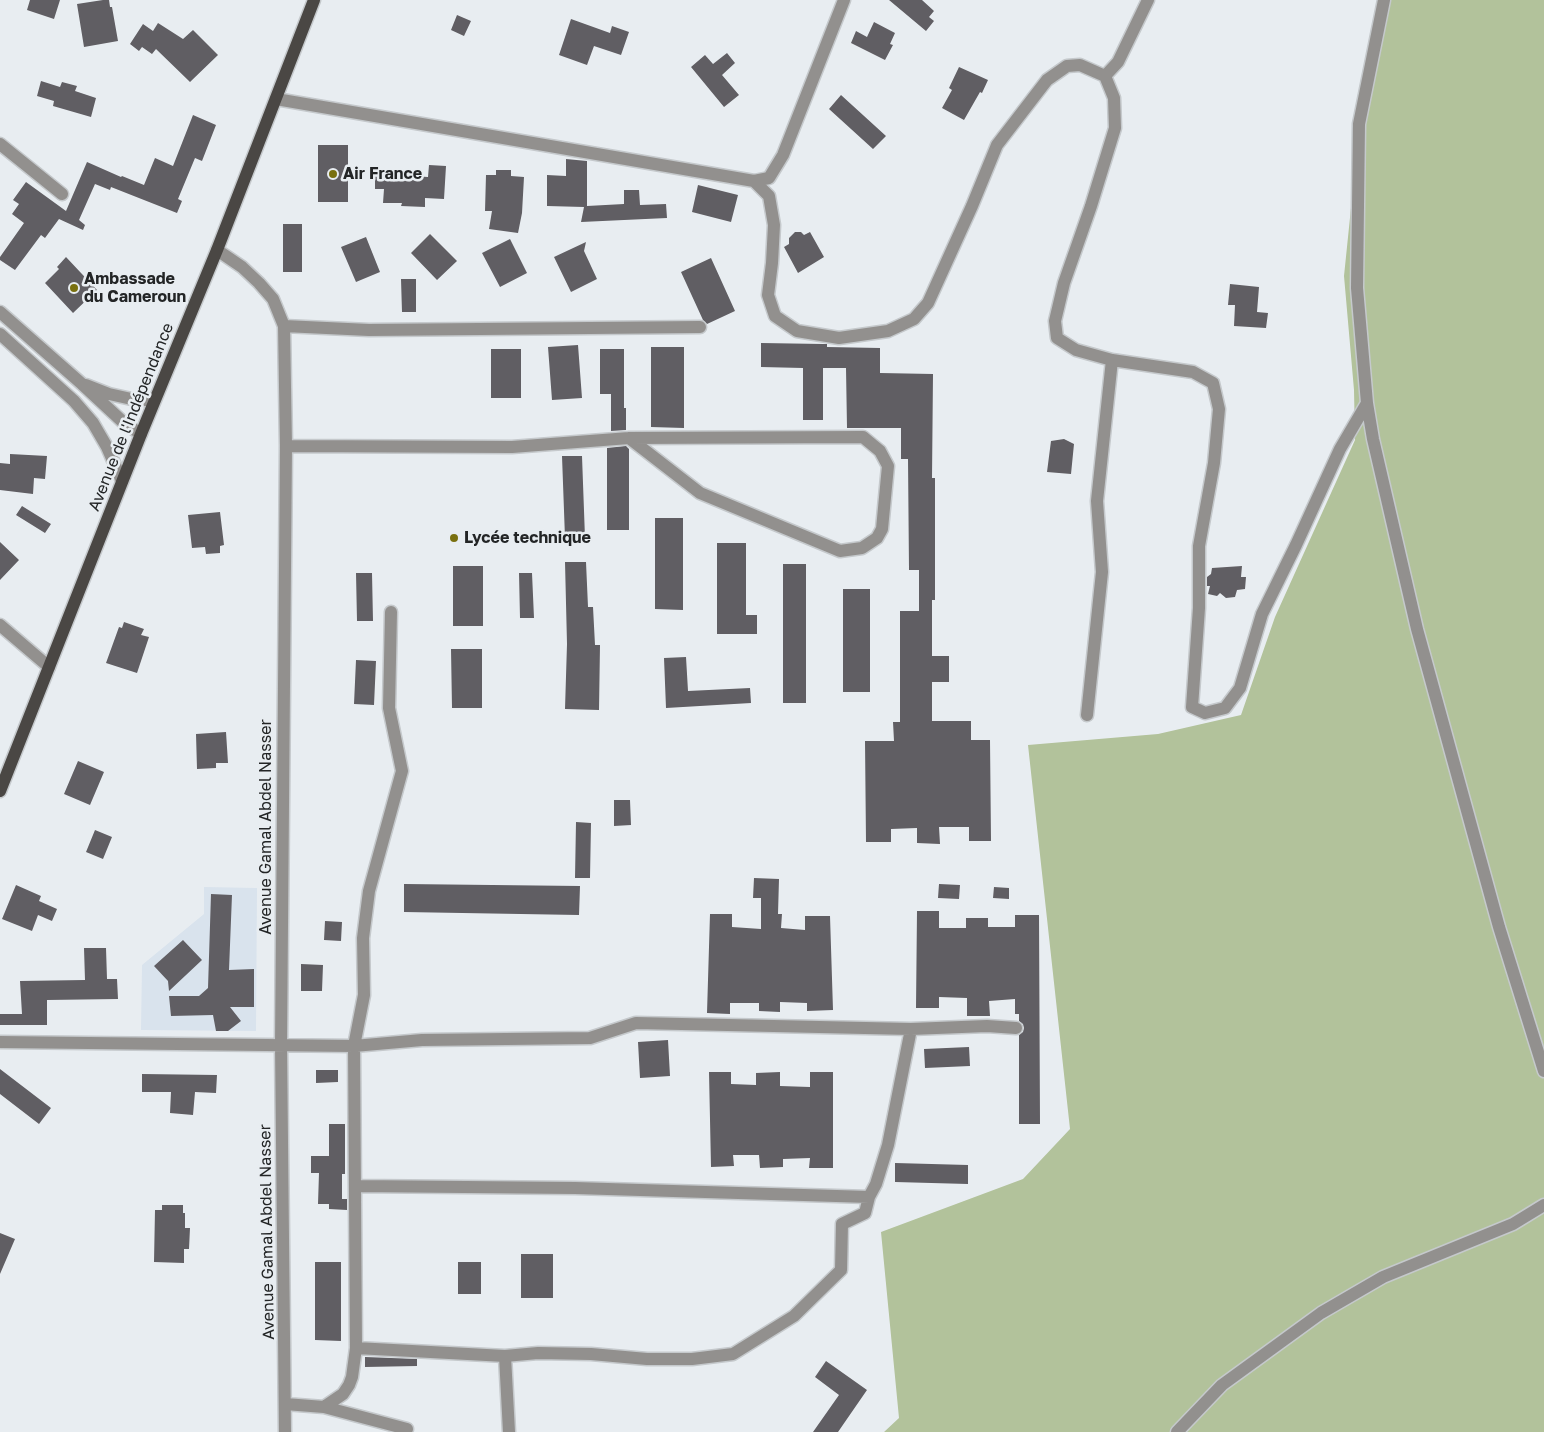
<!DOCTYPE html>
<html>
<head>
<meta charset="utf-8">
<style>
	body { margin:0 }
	canvas { display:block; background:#e8edf1 }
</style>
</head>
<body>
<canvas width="1544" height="1432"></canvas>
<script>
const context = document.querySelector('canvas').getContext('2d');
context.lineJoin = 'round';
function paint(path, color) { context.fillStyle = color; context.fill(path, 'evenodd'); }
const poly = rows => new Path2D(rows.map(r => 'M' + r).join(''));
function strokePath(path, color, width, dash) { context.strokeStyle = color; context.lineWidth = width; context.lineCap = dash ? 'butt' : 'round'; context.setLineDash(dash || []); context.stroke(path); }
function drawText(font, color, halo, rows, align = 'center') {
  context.font = font + ' "Golos Text",sans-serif'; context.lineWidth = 5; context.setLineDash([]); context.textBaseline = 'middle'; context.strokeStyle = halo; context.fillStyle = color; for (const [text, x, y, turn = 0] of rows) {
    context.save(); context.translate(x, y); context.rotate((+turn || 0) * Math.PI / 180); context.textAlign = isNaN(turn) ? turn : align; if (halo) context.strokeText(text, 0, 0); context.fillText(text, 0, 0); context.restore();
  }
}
const built = poly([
	[204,887,257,888,256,1031,141,1030,142,965,204,914]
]);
const green = poly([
	[1385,0,1544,0,1544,1432,884,1432,899,1418,881,1232,1023,1179,1070,1129,1028,745,1158,734,1241,715,1275,617,1355,440,1354,390,1344,276,1359,130]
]);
const building = poly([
	[30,0,60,0,54,19,27,10],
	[103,0,109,0,110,7,112,7,118,41,84,47,77,4],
	[889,0,922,0,934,11,929,17,934,21,926,31],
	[457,15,471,21,464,36,451,30],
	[571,19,610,33,612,26,629,32,621,55,594,46,587,65,559,55],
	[874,22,895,33,890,44,893,45,885,60,851,43,856,31,867,37],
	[158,23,183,39,193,30,218,55,190,82,156,49,152,54,142,47,139,51,130,44,143,24,153,31],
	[727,53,735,63,722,75,739,95,724,107,691,67,705,55,713,64],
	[959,67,988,80,982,93,980,92,964,120,942,108,952,90,949,88],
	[41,81,60,87,62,82,77,86,75,91,96,98,91,117,53,106,54,101,37,96],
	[841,95,886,136,873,149,829,109],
	[193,115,216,125,202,161,195,158,178,199,182,201,177,213,111,187,110,190,95,184,79,220,85,225,83,230,59,219,45,238,41,235,15,270,0,260,0,257,24,223,12,214,19,204,13,200,26,182,66,211,87,162,121,177,122,176,144,185,155,158,173,166],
	[318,145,348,145,348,202,318,202],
	[566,159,587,161,587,206,624,204,624,190,639,190,640,205,666,204,667,218,581,222,584,207,547,206,547,175,566,176],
	[429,165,446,166,444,199,425,198,425,207,401,206,402,203,383,203,384,189,375,189,375,170,395,171,395,175,428,177],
	[496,170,511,170,511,176,524,177,522,213,518,233,489,229,492,211,485,211,486,175,496,175],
	[698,185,738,195,731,222,692,212],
	[283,224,302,224,302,272,283,272],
	[795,232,801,232,804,235,810,232,824,257,798,273,784,247,789,244,789,238],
	[430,234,457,261,437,280,411,253],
	[366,237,380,272,356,282,341,247],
	[510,239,527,273,500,287,482,253],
	[586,242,584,251,597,279,571,292,554,257],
	[66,257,97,290,73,313,45,283,59,269,57,267],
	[711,258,735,311,707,324,703,320,681,272],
	[401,279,416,279,416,312,402,312],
	[1230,284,1259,287,1257,312,1268,313,1266,328,1234,326,1235,305,1228,305],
	[761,343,823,344,827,344,827,347,880,348,880,373,933,374,932,478,935,478,935,600,932,600,932,656,949,656,949,682,932,682,932,721,971,721,971,740,990,740,991,841,969,841,969,827,939,827,940,844,917,843,917,828,891,829,891,842,866,842,865,741,894,741,893,722,900,722,900,611,919,611,919,570,909,570,908,459,901,459,901,428,847,428,846,368,823,368,823,420,803,420,803,368,761,367],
	[578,345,582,398,552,400,548,347],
	[651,347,684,347,684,428,651,427],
	[491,349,521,349,521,398,491,398],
	[600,349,624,349,624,408,626,408,626,430,611,431,611,394,600,394],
	[1064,439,1074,444,1071,474,1047,472,1051,441],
	[626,446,629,449,629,530,607,530,607,448],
	[10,454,47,456,45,479,34,478,33,494,0,490,0,463,10,464],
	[562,456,582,456,585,538,565,538],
	[22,506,51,524,45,533,16,515],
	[220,512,224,545,220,546,220,553,206,554,205,547,192,548,188,515],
	[655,518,683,518,683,610,655,609],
	[0,542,19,560,0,580],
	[717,543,746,543,746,615,757,615,757,634,717,634],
	[565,562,586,562,588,607,593,607,595,645,600,645,599,710,565,709,567,644],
	[783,564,806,564,806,703,783,703],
	[453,566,483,566,483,626,453,626],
	[1242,566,1241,577,1246,577,1245,589,1237,590,1235,597,1226,598,1220,593,1217,596,1208,594,1210,586,1207,586,1207,577,1211,574,1212,568],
	[356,573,372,573,373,621,357,621],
	[519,573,532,573,534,618,520,618],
	[843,589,870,589,870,692,843,692],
	[124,622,144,629,141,635,149,637,137,673,106,663,119,627,122,628],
	[451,649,482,649,482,708,452,708],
	[686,657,688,691,750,688,751,703,666,708,664,658],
	[356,660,376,661,374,705,354,704],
	[226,732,228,763,216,763,216,768,197,769,196,734],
	[78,761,104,772,90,805,64,794],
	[614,800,630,800,631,825,614,826],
	[576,822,591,823,590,878,575,878],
	[95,830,112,837,103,859,86,852],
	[754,878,779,879,778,914,782,914,781,928,805,930,805,916,830,916,833,1010,807,1011,807,1003,780,1002,780,1012,759,1011,759,1003,730,1003,730,1014,707,1013,710,914,732,914,732,927,761,929,761,898,753,898],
	[404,884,580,886,579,915,404,912],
	[939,884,960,885,959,899,938,898],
	[16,885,41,896,39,901,57,909,52,921,38,915,32,931,2,919],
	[994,887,1009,888,1009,899,993,898],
	[211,894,232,895,229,970,254,969,254,1007,230,1007,241,1021,228,1031,216,1031,213,1015,171,1016,169,996,199,996,208,988],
	[917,911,939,911,939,928,966,928,966,918,988,918,988,927,1015,927,1015,915,1039,915,1040,1124,1019,1124,1019,1035,1023,1032,1024,1028,1023,1024,1019,1021,1019,1014,1015,1014,1015,999,989,1001,990,1016,967,1016,967,998,939,997,939,1008,916,1008],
	[325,921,342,922,341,941,324,940],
	[183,940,202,960,169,991,168,981,154,966],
	[84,948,106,948,107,979,117,979,118,999,47,1000,47,1025,0,1025,0,1014,22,1014,20,981,85,980],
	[301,964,323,965,322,991,301,991],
	[668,1040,670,1076,640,1078,638,1042],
	[969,1047,970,1066,925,1068,924,1049],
	[0,1069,51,1108,39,1124,0,1094],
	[316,1070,338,1070,338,1082,316,1083],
	[709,1072,731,1072,731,1084,756,1085,756,1073,780,1072,780,1086,810,1087,810,1072,833,1072,833,1168,809,1168,810,1158,783,1159,783,1167,760,1168,759,1155,733,1155,734,1166,711,1167],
	[142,1074,217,1075,216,1093,195,1092,193,1115,170,1113,171,1092,142,1092],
	[329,1124,345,1124,345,1174,342,1174,342,1199,347,1199,347,1210,329,1209,329,1204,318,1204,319,1173,311,1173,311,1156,329,1156],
	[895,1163,968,1165,968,1184,895,1182],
	[162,1205,183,1205,183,1213,185,1213,185,1228,190,1228,189,1249,184,1249,184,1263,154,1262,155,1210,162,1210],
	[0,1233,15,1239,0,1274],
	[521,1254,553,1254,553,1298,521,1298],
	[315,1262,341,1262,341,1341,315,1340],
	[458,1262,481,1262,481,1294,458,1294],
	[365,1357,417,1359,417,1366,365,1367],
	[826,1361,867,1390,838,1432,813,1432,839,1395,815,1377]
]);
const minor = poly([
	[844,0,783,155,769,178,754,181,769,196,774,225,772,263,768,295,775,316,797,331,839,338,888,331,914,319,928,303,972,206,997,145,1047,80,1067,66,1080,65,1105,76,1114,98,1115,128,1091,206,1064,283,1055,321,1057,338,1076,350,1112,360,1193,372,1213,383,1219,409,1214,463,1199,546,1199,608,1192,707,1205,713,1225,708,1240,688,1262,614,1296,545,1340,449,1367,403],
	[1384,0,1359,124,1357,288,1367,403,1373,439,1417,629,1499,927,1544,1071],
	[1105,76,1118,62,1148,0],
	[276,99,754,181],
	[0,144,62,194],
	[217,250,242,267,259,283,273,299,284,326,286,446,281,1044,285,1432],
	[0,312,82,384,124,423,141,434],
	[284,326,369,330,700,327],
	[0,334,74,401,93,423,107,447,122,481],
	[86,385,109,394,136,400,154,400],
	[286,446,512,447,629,438,863,437,880,451,888,466,882,529,877,538,862,548,840,551,700,493,629,438],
	[0,625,49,667],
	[1087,715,1102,572,1097,501,1112,360],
	[0,1042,354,1046,422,1040,590,1038,636,1023,911,1029,987,1026,1016,1028],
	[355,1186,575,1188,869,1197],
	[356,1348,505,1356,538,1353,591,1354,647,1359,692,1359,733,1354,794,1316,841,1270,842,1224,865,1213,869,1197,876,1184,888,1145,911,1029],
	[505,1356,509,1432],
	[285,1404,324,1407,407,1429],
	[324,1407,343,1394,349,1385,352,1377,356,1348,354,1046,364,995,363,938,369,891,402,771,389,708,391,612],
	[1177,1432,1222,1385,1321,1313,1383,1277,1513,1224,1544,1205]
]);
const major = poly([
	[0,791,141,434,217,250,314,0]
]);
const markers = [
	[333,174,5,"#79700f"],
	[74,288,5,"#79700f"],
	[454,538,5,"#79700f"]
];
const poiNames = [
	["Air France",343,174],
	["Ambassade",84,279],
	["du Cameroun",84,297],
	["Lycée technique",464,538]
];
const streetNames = [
	["Avenue de l'Indépendance",131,417,-68],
	["Avenue Gamal Abdel Nasser",266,827,-90],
	["Avenue Gamal Abdel Nasser",267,1232,-91]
];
paint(built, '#d9e3ed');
paint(green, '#b2c29b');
paint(building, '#605e63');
strokePath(minor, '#c5c9cc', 15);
strokePath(major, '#c5c9cc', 15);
strokePath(minor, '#92908e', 12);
strokePath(major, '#4a4744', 12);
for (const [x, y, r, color] of markers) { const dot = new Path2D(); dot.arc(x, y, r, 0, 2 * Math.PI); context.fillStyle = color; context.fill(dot); strokePath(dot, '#e8edf1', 2); }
drawText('bold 16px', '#232526', '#e8edf1', poiNames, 'left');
drawText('16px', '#232526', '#e8edf1', streetNames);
</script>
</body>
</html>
